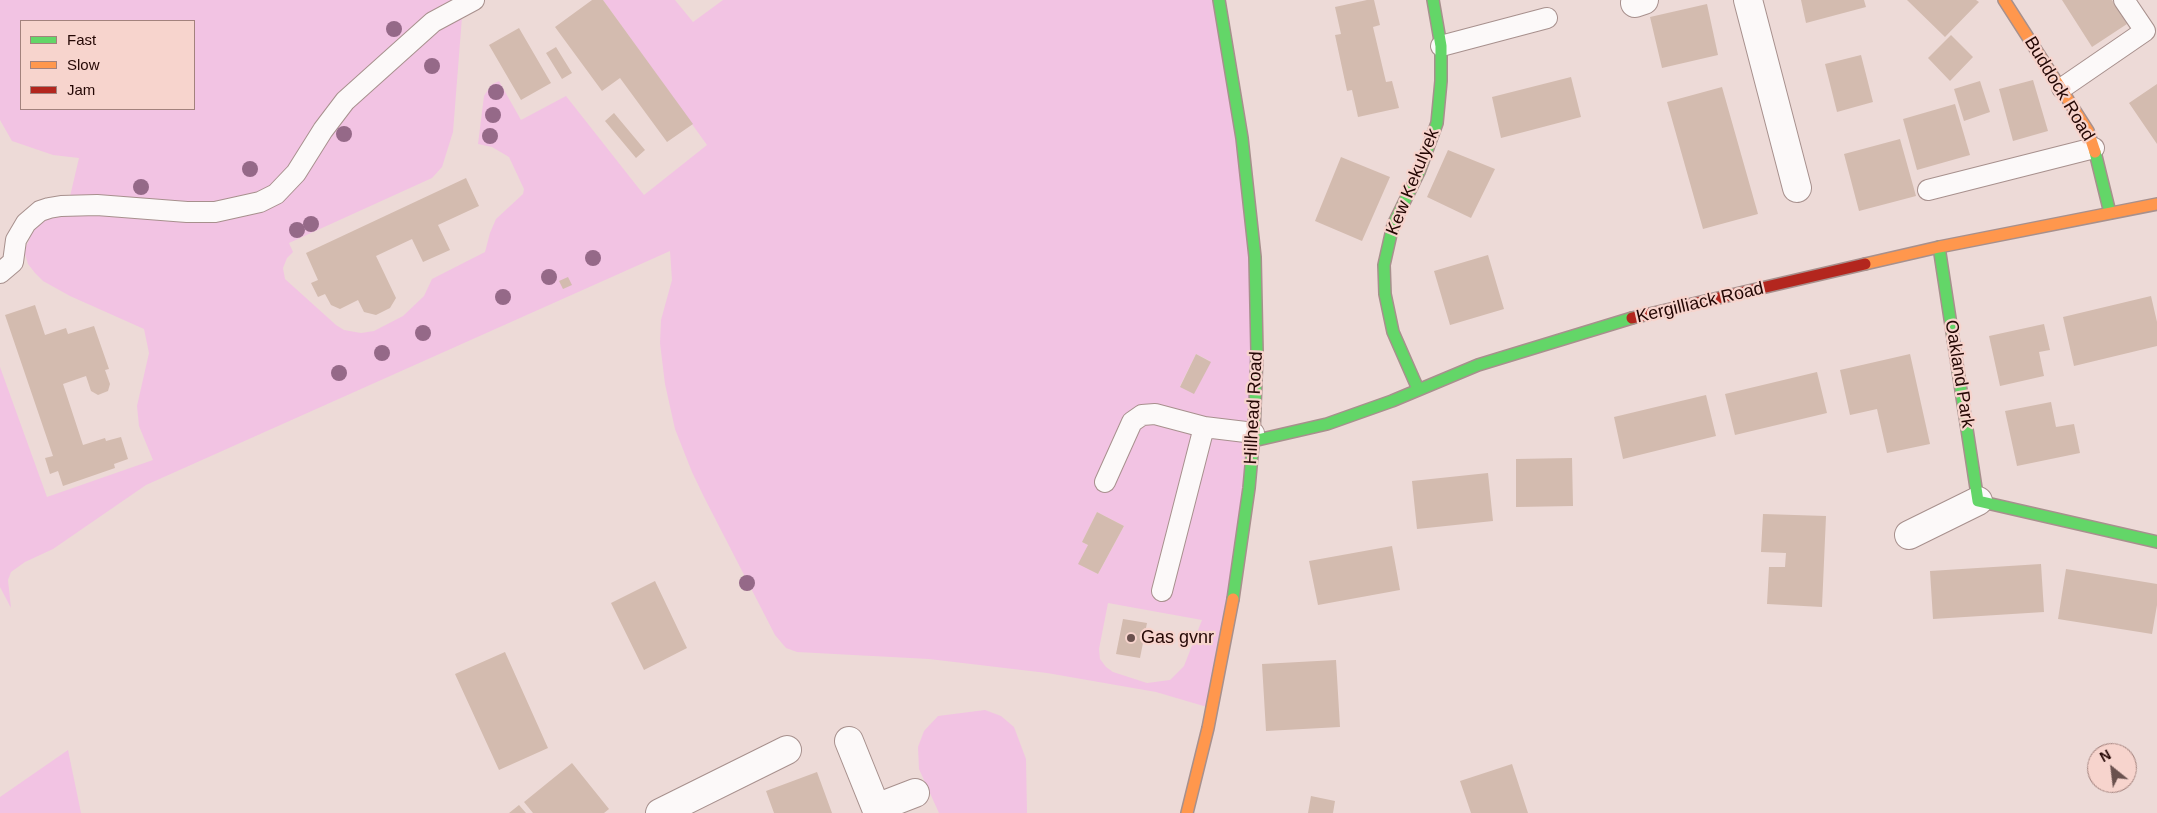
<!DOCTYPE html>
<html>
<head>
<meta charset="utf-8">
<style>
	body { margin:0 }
	#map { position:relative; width:2157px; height:813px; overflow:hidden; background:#eddad7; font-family:Arial,sans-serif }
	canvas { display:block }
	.legend { position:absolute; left:20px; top:20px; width:175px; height:90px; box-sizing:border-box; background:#f7d4cd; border:1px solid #a3827d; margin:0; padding:6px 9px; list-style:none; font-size:15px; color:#240704 }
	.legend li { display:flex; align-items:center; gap:10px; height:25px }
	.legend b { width:25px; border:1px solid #a3827d }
	.north { position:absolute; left:2087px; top:743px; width:50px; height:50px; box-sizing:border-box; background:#f7d4cd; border:1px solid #a3827d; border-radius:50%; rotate:331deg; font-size:14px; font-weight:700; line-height:20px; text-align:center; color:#240704 }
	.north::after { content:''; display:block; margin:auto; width:18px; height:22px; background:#6a514e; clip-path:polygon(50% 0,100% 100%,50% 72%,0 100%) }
</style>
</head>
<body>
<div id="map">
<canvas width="2157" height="813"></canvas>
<ul class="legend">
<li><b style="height:6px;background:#63d668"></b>Fast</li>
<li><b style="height:6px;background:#ff974d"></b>Slow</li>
<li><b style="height:6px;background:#b3261e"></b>Jam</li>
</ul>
<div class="north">N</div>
</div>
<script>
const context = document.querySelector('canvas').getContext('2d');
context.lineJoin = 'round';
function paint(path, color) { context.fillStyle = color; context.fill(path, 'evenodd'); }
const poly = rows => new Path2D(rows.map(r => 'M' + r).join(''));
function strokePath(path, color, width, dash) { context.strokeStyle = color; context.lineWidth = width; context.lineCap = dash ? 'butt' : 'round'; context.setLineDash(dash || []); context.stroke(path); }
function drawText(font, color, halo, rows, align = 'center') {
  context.font = font + ' Arial,sans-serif'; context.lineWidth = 4.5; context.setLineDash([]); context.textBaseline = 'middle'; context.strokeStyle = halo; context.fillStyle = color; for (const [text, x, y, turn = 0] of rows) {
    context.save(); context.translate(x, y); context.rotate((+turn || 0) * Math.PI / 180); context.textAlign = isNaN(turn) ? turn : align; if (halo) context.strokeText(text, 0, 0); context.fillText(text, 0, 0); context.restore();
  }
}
const green = poly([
	[0,0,472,0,457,7,462,17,453,132,442,167,432,178,289,243,293,252,287,258,283,268,285,279,336,325,344,330,361,333,374,331,403,316,424,296,432,279,485,252,490,233,496,219,523,194,524,189,509,157,492,147,478,144,484,96,491,85,499,81,521,120,566,96,644,195,707,145,603,0,675,0,693,22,723,0,1218,0,1249,203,1255,291,1254,381,1253,432,1235,551,1207,707,1156,692,1047,673,929,659,797,652,786,648,775,635,704,497,692,472,675,429,665,384,660,343,661,320,672,280,670,251,146,485,53,549,25,562,11,572,8,580,11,608,0,587,0,367,47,497,153,460,139,426,137,406,149,353,144,329,70,296,43,281,35,273,28,264,24,251,34,229,40,222,49,217,66,211,67,206,187,213,215,213,250,206,276,195,296,174,331,119,345,101,434,22,455,9,433,21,344,101,328,120,294,174,276,194,259,202,236,208,216,211,188,212,96,204,68,205,79,158,53,155,12,141,0,120],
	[21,21,194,21,194,109,21,109],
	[1196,354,1210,361,1194,393,1180,386],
	[1097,512,1124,526,1098,574,1079,564,1088,545,1082,542],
	[1108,603,1202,620,1184,666,1170,680,1147,683,1113,672,1106,667,1100,659,1099,649],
	[985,710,1001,716,1014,727,1026,759,1027,813,939,813,919,769,918,747,924,731,938,716],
	[68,750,81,813,0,813,0,797]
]);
const building = poly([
	[592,0,603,0,693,124,667,142,620,78,602,91,555,27],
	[1367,0,1374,0,1380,25,1373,27,1386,82,1392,81,1399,108,1358,117,1352,90,1347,91,1335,35,1341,34,1335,7],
	[1801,0,1864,0,1866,7,1806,23],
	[1907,0,1976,0,1979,2,1945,37],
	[2062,0,2112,0,2127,24,2092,47],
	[1707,4,1718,55,1662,68,1650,17],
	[519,28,551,83,521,100,489,45],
	[1951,35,1973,57,1950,81,1928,58],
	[556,47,572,73,562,79,546,53],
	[1861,55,1873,102,1837,112,1825,64],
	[1571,77,1581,117,1501,138,1492,97],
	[2033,80,2048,131,2013,141,1999,89],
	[1980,81,1990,112,1964,121,1954,89],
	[2157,84,2157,144,2129,103],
	[1722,87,1758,214,1703,229,1667,102],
	[1955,104,1970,155,1917,170,1903,119],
	[614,113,645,150,636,158,605,121],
	[1900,139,1916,196,1859,211,1844,154],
	[1448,150,1495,169,1471,218,1427,197],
	[1341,157,1390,177,1362,241,1315,221],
	[466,178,479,206,438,225,450,250,423,262,412,239,376,256,396,298,390,308,376,315,364,312,358,300,340,309,331,305,325,294,318,297,311,283,318,280,306,253],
	[1488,255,1504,309,1450,325,1434,271],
	[568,277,572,285,563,289,559,281],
	[2151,296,2157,322,2157,346,2074,366,2063,317],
	[35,305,45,335,66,328,68,334,94,326,109,369,105,370,110,384,108,391,98,395,91,391,86,376,63,384,83,445,105,438,106,441,121,437,128,459,114,464,115,468,63,486,58,471,50,474,45,458,53,456,5,315],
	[2044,324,2050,350,2039,352,2044,376,2000,386,1989,336],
	[1196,354,1211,362,1194,394,1180,387],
	[1910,354,1930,444,1887,453,1877,409,1850,415,1840,370],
	[1817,372,1827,413,1735,435,1725,394],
	[1706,395,1716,436,1623,459,1614,417],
	[2051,402,2056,427,2074,424,2080,453,2017,466,2005,411],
	[1572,458,1573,506,1516,507,1516,459],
	[1488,473,1493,521,1417,529,1412,481],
	[1097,512,1124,526,1098,574,1078,564,1088,545,1082,542],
	[1763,514,1826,516,1822,607,1767,604,1769,567,1785,567,1786,553,1761,552],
	[1392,546,1400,590,1318,605,1309,561],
	[2041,564,2044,612,1933,619,1930,571],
	[2066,569,2157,584,2157,605,2152,634,2058,619],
	[655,581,687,648,644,670,611,603],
	[1123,619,1147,623,1140,658,1116,654],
	[505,652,548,748,499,770,455,674],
	[1336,660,1340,727,1266,731,1262,664],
	[572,763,609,809,604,813,533,813,524,802],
	[1512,764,1528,813,1471,813,1460,781],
	[817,772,832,813,774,813,766,791],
	[1311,796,1335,801,1333,813,1308,813],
	[519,805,526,813,509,813]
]);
const lane = poly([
	[1441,46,1547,18],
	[2062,88,2145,31,2124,0],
	[1928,190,2094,148],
	[0,273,13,262,16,240,26,223,40,211,49,208,61,206,97,205,187,212,215,212,260,202,276,194,296,173,323,130,345,101,433,22,474,0],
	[1105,482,1132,422,1142,415,1155,414,1204,427,1254,433],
	[1162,591,1204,427]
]);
const street = poly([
	[1748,0,1797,188],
	[1635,3,1644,0],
	[1909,535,1978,501],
	[849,741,878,813],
	[876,808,915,793],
	[660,813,787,750]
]);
const fast = poly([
	[1219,0,1242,138,1255,257,1257,352,1254,433,1249,488,1233,599],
	[2095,152,2110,213],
	[1939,247,1978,501,2157,542],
	[1418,389,1393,332,1385,294,1384,265,1393,225,1419,172,1437,123,1441,81,1441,46,1433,0],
	[1253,441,1327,424,1392,401,1478,365,1632,318]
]);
const slow = poly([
	[2004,0,2088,131,2095,152],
	[1865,264,1939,247,2157,204],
	[1187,813,1208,728,1233,599]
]);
const jam = poly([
	[1632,318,1865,264]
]);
const trees = [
	[394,29],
	[432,66],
	[496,92],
	[493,115],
	[344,134],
	[490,136],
	[250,169],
	[141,187],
	[311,224],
	[297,230],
	[593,258],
	[549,277],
	[503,297],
	[423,333],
	[382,353],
	[339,373],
	[747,583]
];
const markers = [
	[1131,638,5,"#6a514e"]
];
const streetNames = [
	["Buddock Road",2059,89,59],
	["Kew Kekulyek",1413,182,-68],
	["Kergilliack Road",1700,303,-13],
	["Oakland Park",1959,374,81],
	["Hillhead Road",1254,408,-87]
];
const poiNames = [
	["Gas gvnr",1141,638]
];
paint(green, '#f2c3e3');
paint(building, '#d3bbaf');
strokePath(lane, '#a7908d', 22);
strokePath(street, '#a7908d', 30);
strokePath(fast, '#a7908d', 14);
strokePath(slow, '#a7908d', 14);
strokePath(jam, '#a7908d', 14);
strokePath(lane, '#fcf9f9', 20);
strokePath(street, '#fcf9f9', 28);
strokePath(fast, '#63d668', 11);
strokePath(slow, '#ff974d', 11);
strokePath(jam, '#b3261e', 11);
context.fillStyle = '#956988';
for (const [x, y] of trees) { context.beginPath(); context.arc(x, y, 8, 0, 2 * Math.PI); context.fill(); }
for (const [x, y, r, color] of markers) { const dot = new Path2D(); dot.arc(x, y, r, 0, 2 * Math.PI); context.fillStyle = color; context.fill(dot); strokePath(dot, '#f7d4cd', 2); }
drawText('18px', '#240704', '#f7d4cd', streetNames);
drawText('18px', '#240704', '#f7d4cd', poiNames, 'left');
</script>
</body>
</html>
